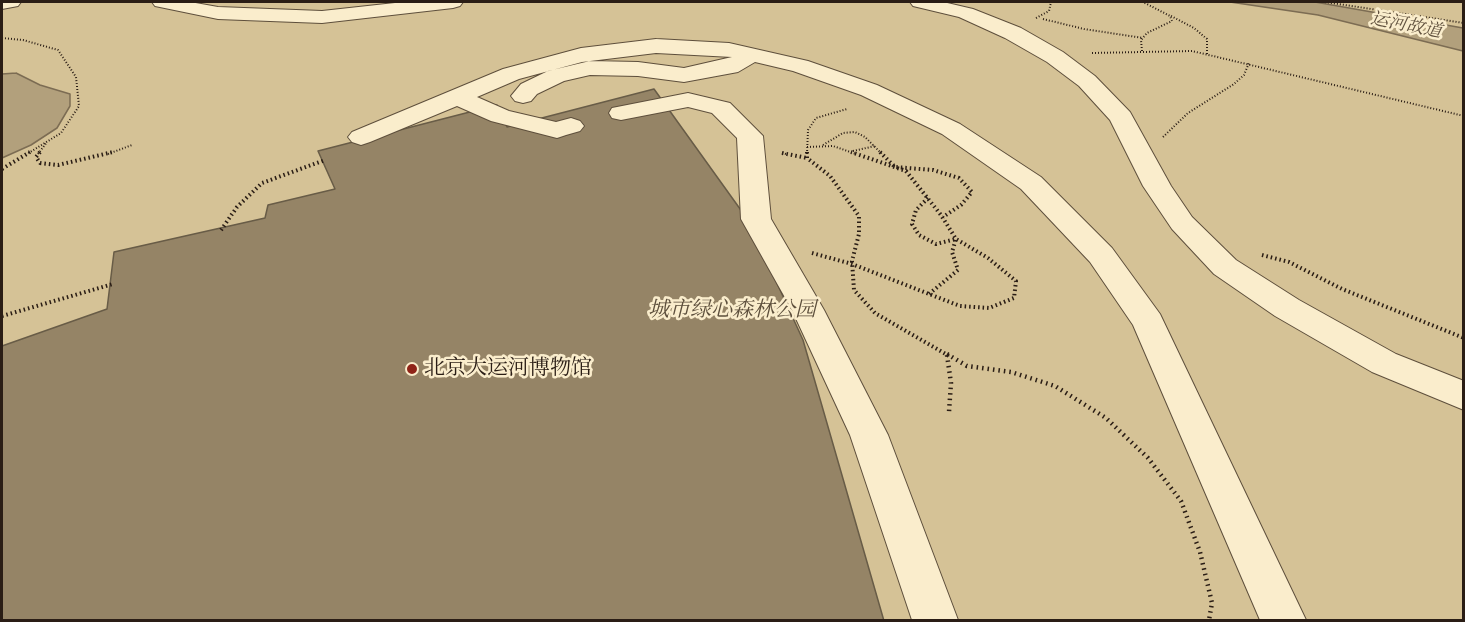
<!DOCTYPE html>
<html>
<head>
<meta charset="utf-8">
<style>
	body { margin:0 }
	#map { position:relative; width:1465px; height:622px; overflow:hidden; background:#f8e4b1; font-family:"Libre Bodoni",serif }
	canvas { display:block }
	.frame { position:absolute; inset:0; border:3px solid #2a1d15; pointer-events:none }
</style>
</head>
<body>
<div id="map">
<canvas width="1465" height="622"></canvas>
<div class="frame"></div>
</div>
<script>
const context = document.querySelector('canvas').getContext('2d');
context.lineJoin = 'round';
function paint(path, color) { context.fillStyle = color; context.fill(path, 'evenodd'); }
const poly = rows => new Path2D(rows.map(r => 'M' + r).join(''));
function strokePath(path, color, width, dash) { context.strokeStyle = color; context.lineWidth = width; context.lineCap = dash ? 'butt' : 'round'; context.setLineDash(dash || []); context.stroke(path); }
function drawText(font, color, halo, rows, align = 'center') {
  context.font = font + ' "Libre Bodoni","Noto Serif SC",serif'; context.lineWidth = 5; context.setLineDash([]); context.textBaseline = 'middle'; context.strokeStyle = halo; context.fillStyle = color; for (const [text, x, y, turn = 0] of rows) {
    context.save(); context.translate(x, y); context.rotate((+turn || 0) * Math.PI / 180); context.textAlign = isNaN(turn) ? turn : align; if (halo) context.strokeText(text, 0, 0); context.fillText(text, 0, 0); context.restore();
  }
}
const green = poly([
	[2,2,1463,2,1463,620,2,620]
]);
const water = poly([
	[1230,2,1315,2,1463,28,1463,51,1318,15,1230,2],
	[16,73,40,85,70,94,70,106,57,128,31,145,2,158,2,74,16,73]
]);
const building = poly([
	[654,89,748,220,803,340,884,621,2,621,2,346,107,309,114,252,265,218,268,205,335,189,318,151,497,105,507,127,654,89]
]);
const pathFar2 = poly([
	[1325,2,1464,23],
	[1171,16,1194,28,1207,39,1207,54],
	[1036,18,1049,11,1051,2],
	[1043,19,1084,29,1143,38],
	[2,38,23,40,58,50,76,77,79,106,61,133,27,154],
	[1142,51,1141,40,1147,33,1172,21,1170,16,1143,2],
	[1092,53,1192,51,1464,116],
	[1163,137,1188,113,1234,84,1244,75,1249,63],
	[823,145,843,133,855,132,865,137,882,154],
	[807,147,833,146,856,154],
	[853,151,875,146],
	[782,153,786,154],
	[38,154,47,142],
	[108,154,132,145],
	[807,154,808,130,816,118,847,109]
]);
const pathFar1 = poly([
	[40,152,36,157,40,163,58,165,113,152],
	[807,152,807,158,830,176,859,216,859,234,852,261,854,290,875,313,949,356],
	[880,152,895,167,933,170,959,178,972,192,961,205,943,217],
	[782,153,807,158],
	[2,169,30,152],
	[928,198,916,210,912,224,919,235,936,244,956,239,952,252,958,270,929,294],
	[221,230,237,207,262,183,325,160],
	[812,253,852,264,960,306,989,308,1014,298,1016,281,988,258,956,239,941,215,906,171,851,152],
	[1262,255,1289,262,1342,289,1464,338],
	[2,316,113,284]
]);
const path = poly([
	[947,354,967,366,1011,372,1055,386,1106,418,1148,458,1181,501,1200,552,1212,603,1209,620],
	[947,355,951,383,949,412]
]);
const minor = poly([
	[2,2,21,2,18,6,2,9,2,2],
	[152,2,190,2,218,7,322,11,404,2,463,2,460,6,453,8,322,23,218,19,155,6,152,2],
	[910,2,943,2,973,9,1021,28,1063,52,1095,76,1130,112,1171,186,1192,217,1236,260,1299,300,1396,354,1464,381,1464,410,1372,372,1275,316,1214,274,1172,229,1143,186,1110,120,1079,86,1047,62,1005,38,959,17,913,6,910,2],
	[656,39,729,43,808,61,877,85,960,124,1041,177,1112,248,1160,314,1306,620,1260,620,1133,325,1090,262,1021,189,942,134,861,95,793,71,755,62,738,72,684,82,638,76,590,75,564,81,537,94,531,101,523,103,515,101,511,96,521,84,548,71,590,61,638,62,684,68,732,57,656,53,582,62,519,79,477,97,509,111,556,122,571,118,580,121,584,126,580,131,566,135,557,138,491,121,457,106,370,142,361,145,352,142,348,137,352,132,503,69,581,48,656,39],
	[688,93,730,103,763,136,771,219,824,310,888,435,958,620,912,620,850,435,792,310,741,219,737,138,712,113,688,107,621,120,612,118,609,113,612,108,688,93]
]);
const markers = [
	[412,369,6,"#8f2418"]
];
const farWaternames = [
	["运河故道",1406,26,11]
];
const parkNames = [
	["城市绿心森林公园",732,311]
];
const poiNames = [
	["北京大运河博物馆",424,369]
];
paint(green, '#d5c296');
paint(water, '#b2a07c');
strokePath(water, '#7c6c53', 1.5);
paint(building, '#958466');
strokePath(building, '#685c47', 1.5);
strokePath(minor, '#5e4f3c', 2);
strokePath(pathFar2, '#2a1d15', 2, [1, 2]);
strokePath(pathFar1, '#2a1d15', 4, [1.5, 3]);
strokePath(path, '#2a1d15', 4.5, [1.5, 4]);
paint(minor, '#faedcc');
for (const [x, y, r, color] of markers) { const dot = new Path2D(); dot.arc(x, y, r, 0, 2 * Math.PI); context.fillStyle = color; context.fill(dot); strokePath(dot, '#faedcc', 2); }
drawText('italic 18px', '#60513e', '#faedcc', farWaternames);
drawText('italic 21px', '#5d4f3c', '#faedcc', parkNames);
drawText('21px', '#2a1d15', '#faedcc', poiNames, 'left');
</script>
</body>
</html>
